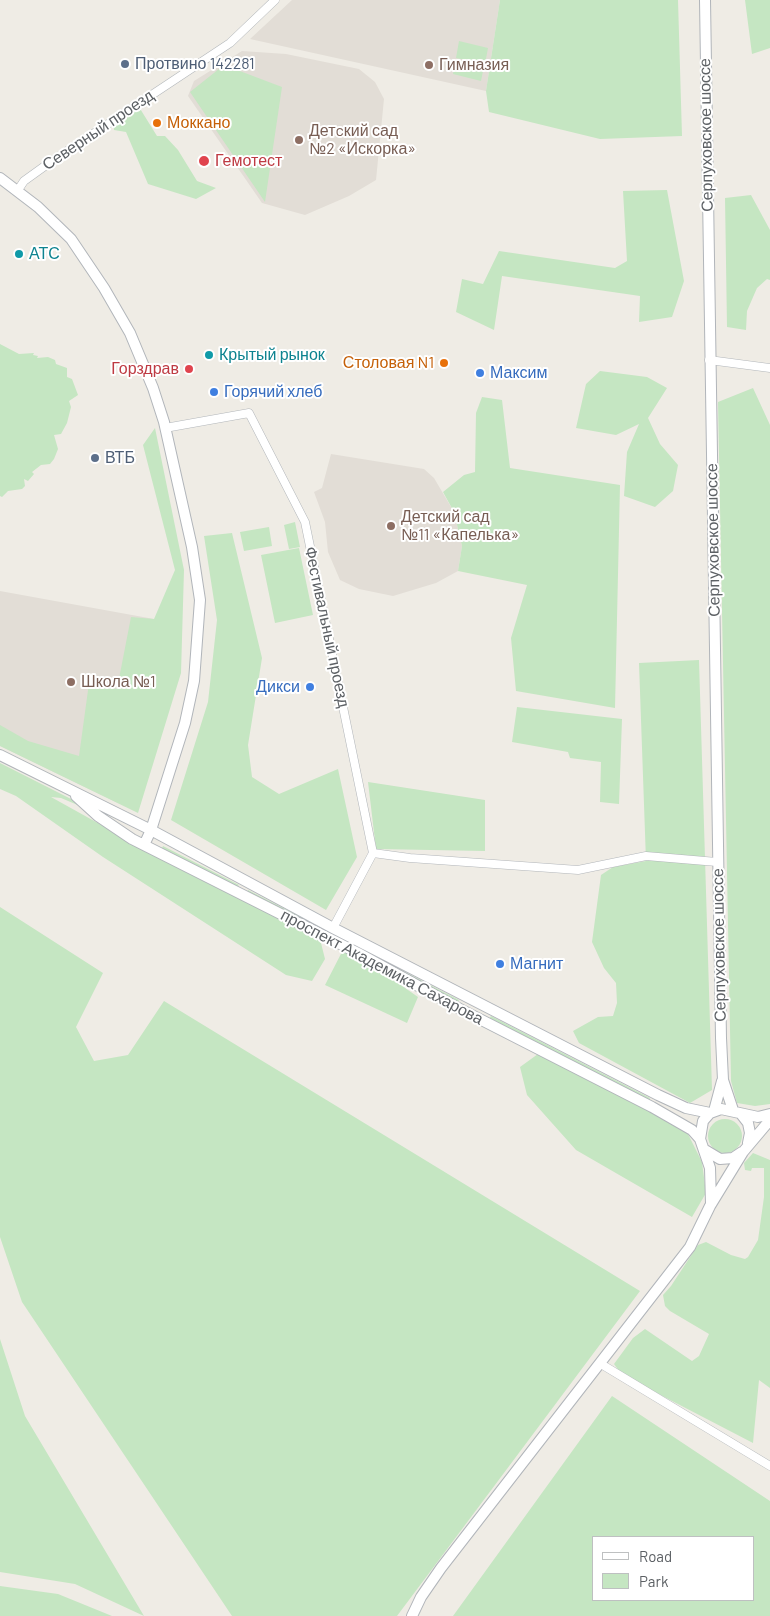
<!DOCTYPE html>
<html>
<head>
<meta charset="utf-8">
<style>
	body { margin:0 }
	#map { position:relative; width:770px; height:1616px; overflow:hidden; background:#efece5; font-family:Barlow,sans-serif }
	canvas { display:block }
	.legend { position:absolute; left:592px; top:1536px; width:162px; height:65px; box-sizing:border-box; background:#fff; border:1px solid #bec0c1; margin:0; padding:6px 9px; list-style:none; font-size:15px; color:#5d6165 }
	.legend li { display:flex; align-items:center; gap:10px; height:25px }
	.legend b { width:25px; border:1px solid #bec0c1 }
</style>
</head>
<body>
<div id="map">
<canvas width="770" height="1616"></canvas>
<ul class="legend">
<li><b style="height:6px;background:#fff"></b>Road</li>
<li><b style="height:14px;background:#c5e6c2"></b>Park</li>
</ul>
</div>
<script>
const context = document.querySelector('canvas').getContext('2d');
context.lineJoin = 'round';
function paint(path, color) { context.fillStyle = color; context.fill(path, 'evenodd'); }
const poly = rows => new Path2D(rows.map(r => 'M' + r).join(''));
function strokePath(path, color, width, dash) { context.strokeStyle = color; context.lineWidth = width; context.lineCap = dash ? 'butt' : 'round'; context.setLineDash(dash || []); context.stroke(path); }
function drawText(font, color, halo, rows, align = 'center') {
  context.font = font + ' Barlow,sans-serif'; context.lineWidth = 4; context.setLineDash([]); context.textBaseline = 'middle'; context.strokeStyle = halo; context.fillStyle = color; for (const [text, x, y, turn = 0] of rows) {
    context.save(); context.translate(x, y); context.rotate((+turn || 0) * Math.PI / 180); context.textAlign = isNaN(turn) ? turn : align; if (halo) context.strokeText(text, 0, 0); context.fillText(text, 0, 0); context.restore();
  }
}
const education = poly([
	[292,0,500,0,486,91,250,39],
	[242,51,286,54,359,69,375,82,384,99,376,180,349,196,305,215,262,203,188,96,194,81],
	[331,454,424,469,434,478,454,512,462,546,458,571,436,583,393,596,359,589,340,580,328,552,325,522,314,492,322,488],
	[0,591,154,619,120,804,0,746]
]);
const green = poly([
	[500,0,678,0,682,136,600,139,489,112,486,91],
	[745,0,770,0,770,48,752,54],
	[459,41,488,48,485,64,456,58],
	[456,60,484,66,481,81,453,74],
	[224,65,282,87,265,202,190,92],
	[139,107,157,136,165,136,178,150,197,181,216,188,196,199,148,184,126,132,114,130,113,123],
	[667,190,684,281,672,317,639,322,640,296,502,276,494,330,456,312,462,279,483,284,499,251,615,268,627,261,623,191],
	[751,195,770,230,770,280,767,279,757,288,747,311,746,330,727,327,725,198],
	[0,344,19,354,34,353,33,355,38,356,37,358,48,357,55,360,56,364,67,368,67,377,72,379,78,395,69,401,71,407,67,423,61,434,54,435,58,449,54,459,50,464,41,465,32,472,34,474,28,481,24,479,25,486,22,489,8,491,2,497,0,496],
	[600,371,647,377,667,388,648,418,660,444,678,465,673,491,655,507,624,496,627,452,639,424,616,435,576,428,586,384],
	[753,388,770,425,770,1104,755,1106,737,1103,731,1081,718,402],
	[482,397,502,400,510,468,620,485,615,708,516,691,511,638,527,585,458,571,462,546,454,512,443,492,464,475,475,472,476,413],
	[155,428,184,570,181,673,138,813,0,746,0,725,28,741,79,756,89,683,117,689,131,617,154,619,175,570,143,445],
	[295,522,300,547,289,549,284,525],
	[269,527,272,546,244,551,240,532],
	[232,533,262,658,248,745,252,777,279,794,338,769,357,857,326,910,171,820,208,702,217,620,204,536],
	[299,548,313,615,275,623,261,555],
	[699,660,712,1090,690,1103,579,1043,573,1031,598,1017,613,1016,617,1003,616,983,604,968,592,942,601,875,613,867,646,861,639,663],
	[517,707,622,719,619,804,600,802,601,762,570,758,568,752,512,742],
	[0,763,71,799,80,806,61,798,51,797,96,822,320,939,325,959,312,981,286,975,103,857,16,796,0,789],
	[368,782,485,800,485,851,376,849],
	[163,846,239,885,237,887,162,848],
	[248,890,356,945,355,948,247,892],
	[0,907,103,973,76,1027,94,1061,128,1055,164,1001,640,1291,397,1616,232,1616,22,1302,0,1237],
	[345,946,418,997,407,1023,325,985],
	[365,951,459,1000,458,1002,364,953],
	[491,1016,650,1098,649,1101,489,1019],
	[538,1054,657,1112,686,1130,702,1162,706,1193,692,1217,576,1150,527,1095,520,1067],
	'708 1136a17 17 0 1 1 34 0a17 17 0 1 1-34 0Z',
	[753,1153,770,1160,770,1388,759,1380,753,1443,622,1375,614,1364,633,1338,645,1329,692,1361,699,1356,709,1334,670,1311,665,1306,663,1295,671,1286,698,1245,706,1242,731,1255,745,1259,748,1257,758,1240,764,1197,764,1168,752,1168,751,1171,745,1170,744,1163],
	[0,1339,25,1416,144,1616,75,1584,0,1572],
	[612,1396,770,1501,770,1616,453,1616],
	[754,1537,754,1600,594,1600,594,1537],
	[0,1586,58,1594,112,1616,0,1616]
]);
const street = poly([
	[18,190,24,181,49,163,230,43,275,0],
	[709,360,770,368],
	[165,428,249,413,305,522,373,853,333,928],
	[373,853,410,858,578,870,646,856,717,862],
	[601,1364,770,1466]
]);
const secondary = poly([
	[705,0,721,1038,723,1080,733,1110],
	[0,178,38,207,71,239,104,288,130,333,153,388,164,422,192,547,200,600,194,681,185,723,151,830,144,845],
	[0,755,151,830,333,928,658,1095,686,1108,710,1113],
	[76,796,98,816,132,839,358,953,460,1009,652,1107,692,1130,700,1139],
	[714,1111,722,1081],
	[741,1114,748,1123,750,1133,748,1143],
	[705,1150,720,1159,733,1158,742,1152],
	[711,1203,710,1168,700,1139,703,1121,710,1113,721,1109,758,1117,770,1114],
	[412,1616,421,1597,441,1568,690,1247,710,1206,743,1152,770,1120]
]);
const markers = [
	[125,64,5,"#5c6f8a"],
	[429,65,5,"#8d6e63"],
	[157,123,5,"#e8710a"],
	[299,140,5,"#8d6e63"],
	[204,161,6,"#e0444e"],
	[19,254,5,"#0f9aa8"],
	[209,355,5,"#0f9aa8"],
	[444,363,5,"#e8710a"],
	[189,369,5,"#e0444e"],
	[480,373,5,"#3f7fe0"],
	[214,392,5,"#3f7fe0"],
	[95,458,5,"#5c6f8a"],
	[391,526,5,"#8d6e63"],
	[71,682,5,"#8d6e63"],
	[310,687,5,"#3f7fe0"],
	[500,964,5,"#3f7fe0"]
];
const serviceNames = [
	["Протвино 142281",135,64],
	["ВТБ",105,458]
];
const educationNames = [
	["Гимназия",439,65],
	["Детcкий сад",309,131],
	["№2 «Искорка»",309,149],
	["Детский сад",401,517],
	["№11 «Капелька»",401,535],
	["Школа №1",81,682]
];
const foodNames = [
	["Моккано",167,123],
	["Столовая N1",434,363,"right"]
];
const streetNames = [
	["Северный проезд",98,130,-34],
	["Серпуховское шоссе",706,135,-91],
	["Серпуховское шоссе",713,540,-91],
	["Фестивальный проезд",327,627,78],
	["Серпуховское шоссе",719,945,-91],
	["проспект Академика Сахарова",382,967,28]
];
const healthNames = [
	["Гемотест",215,161],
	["Горздрав",179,369,"right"]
];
const cultureNames = [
	["АТС",29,254],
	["Крытый рынок",219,355]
];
const shopNames = [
	["Максим",490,373],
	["Горячий хлеб",224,392],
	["Дикси",300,687,"right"],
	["Магнит",510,964]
];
paint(education, '#e2ddd6');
paint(green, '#c5e6c2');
strokePath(street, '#b2b6ba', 9);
strokePath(secondary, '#b1b5ba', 12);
strokePath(street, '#fff', 8);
strokePath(secondary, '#fff', 10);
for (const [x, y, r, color] of markers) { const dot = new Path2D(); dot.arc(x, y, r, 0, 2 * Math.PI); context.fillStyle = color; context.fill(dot); strokePath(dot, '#fff', 2); }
drawText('16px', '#4e5e75', '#fff', serviceNames, 'left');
drawText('16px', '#785e54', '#fff', educationNames, 'left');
drawText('16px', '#c56008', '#fff', foodNames, 'left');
drawText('16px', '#5d6165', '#fff', streetNames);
drawText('16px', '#be3a42', '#fff', healthNames, 'left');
drawText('16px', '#0d838f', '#fff', cultureNames, 'left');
drawText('16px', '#366cbe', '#fff', shopNames, 'left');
</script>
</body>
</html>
